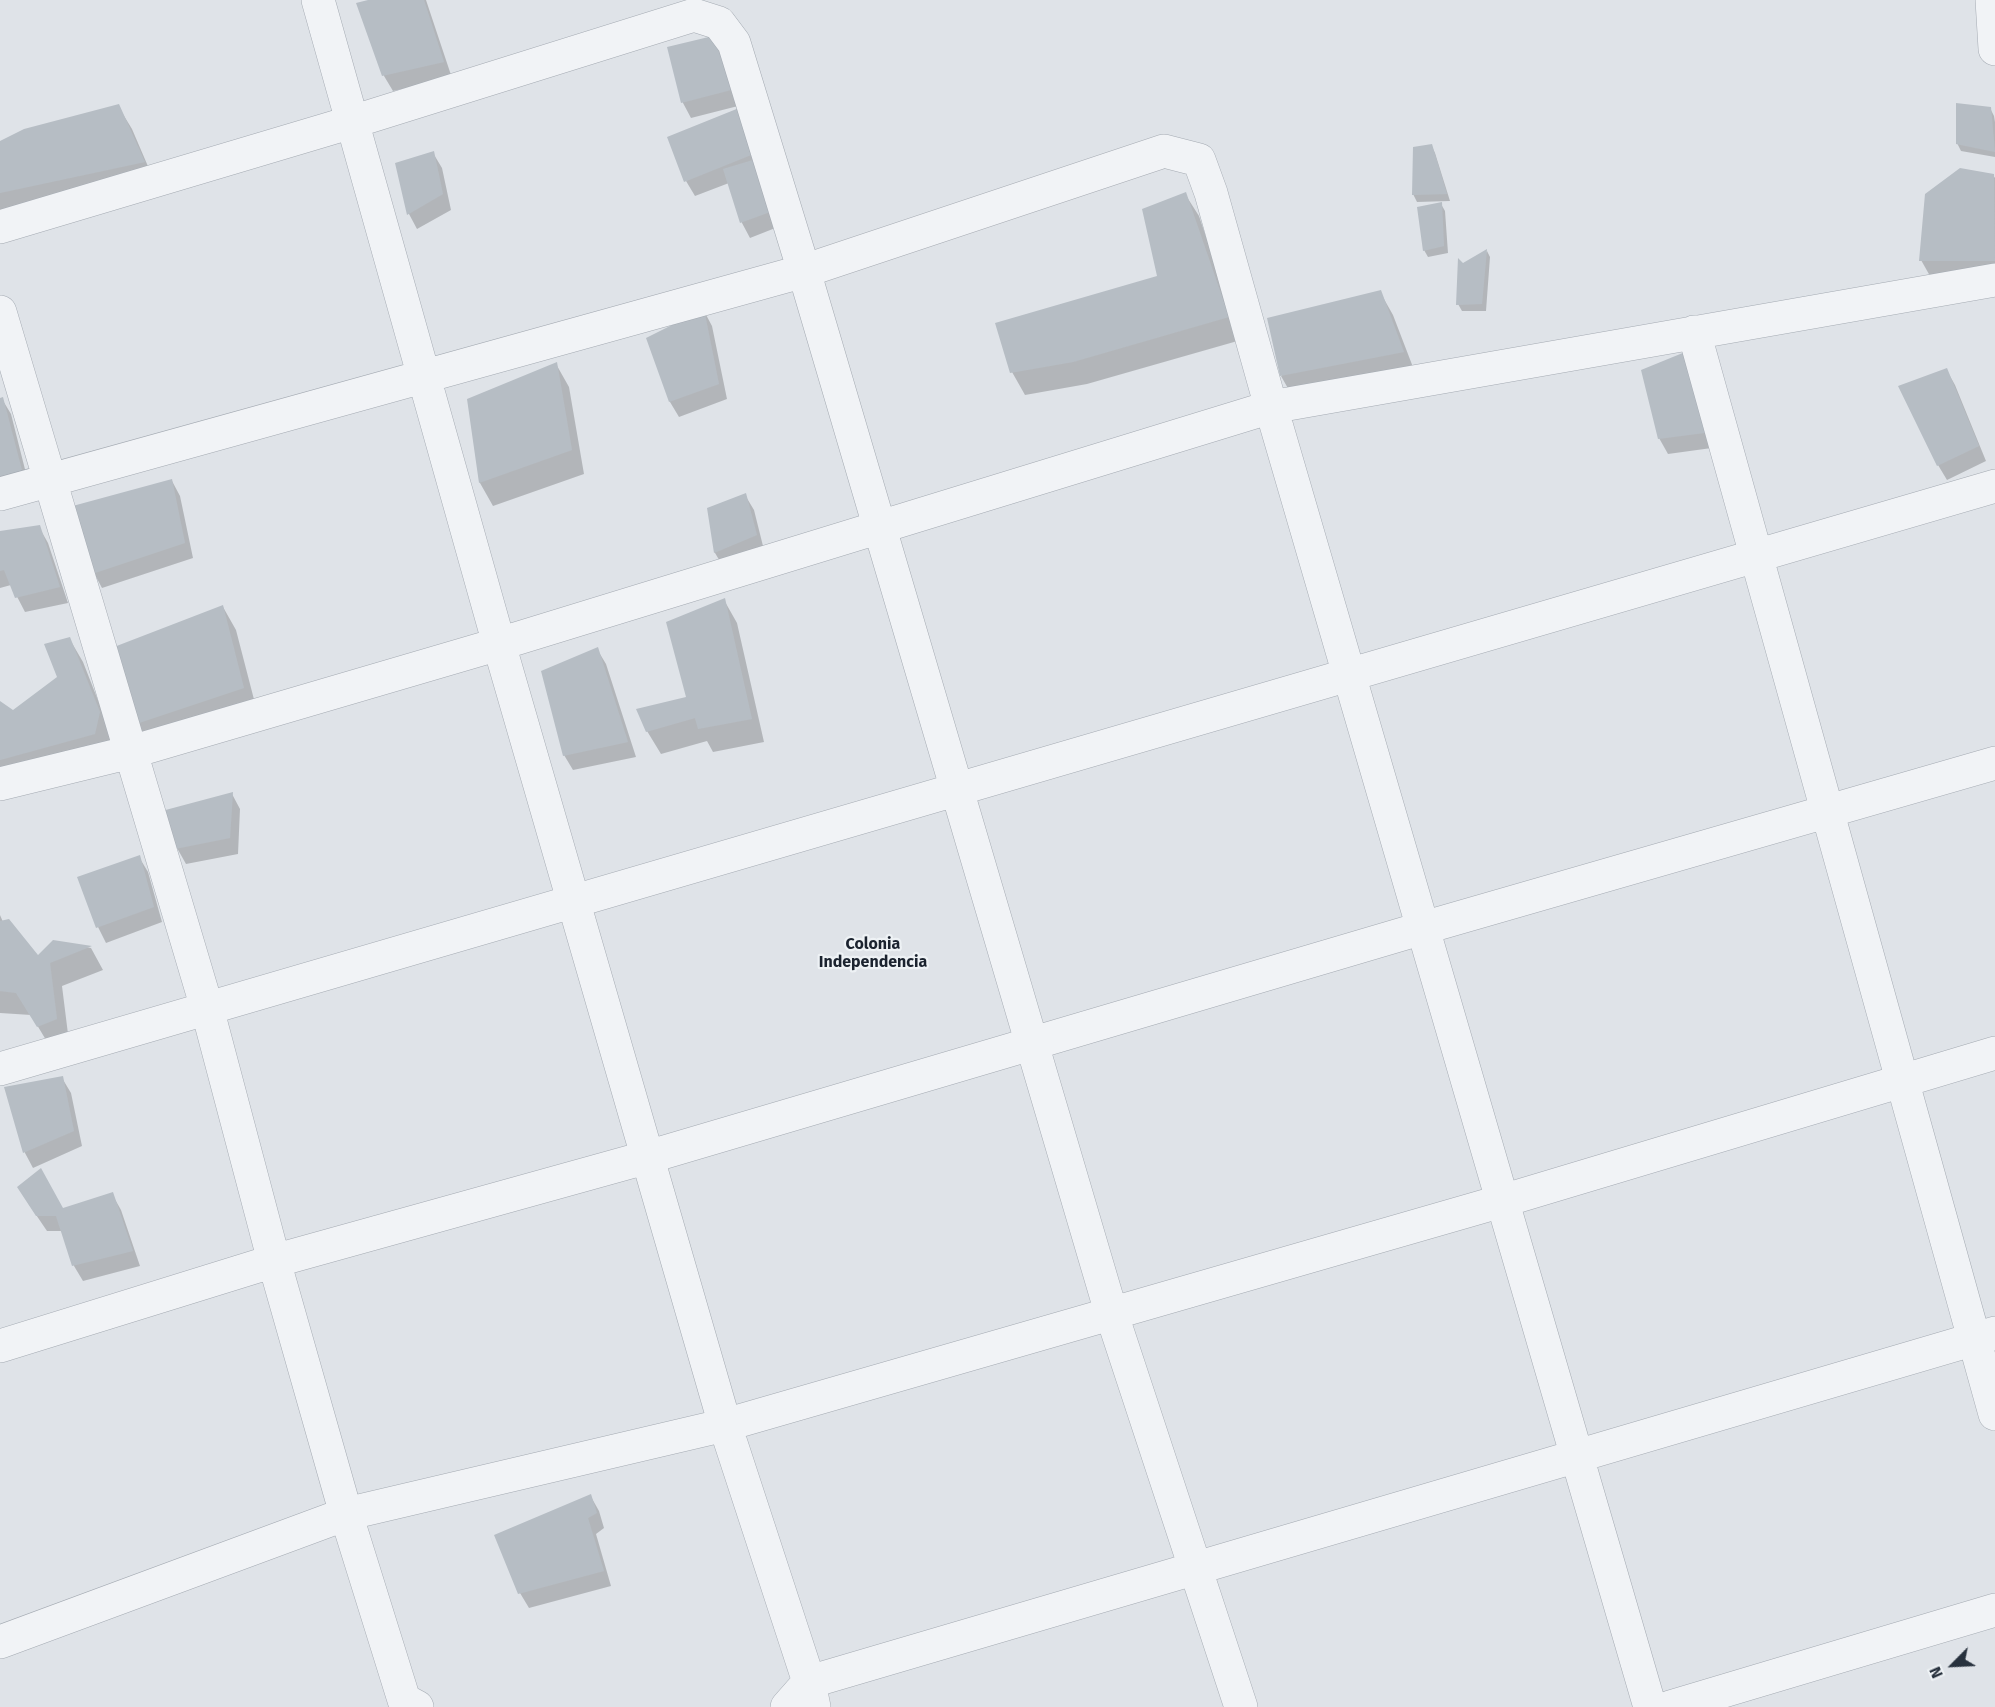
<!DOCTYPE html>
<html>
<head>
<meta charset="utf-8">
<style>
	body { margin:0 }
	#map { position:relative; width:1995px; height:1707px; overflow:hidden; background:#dfe3e8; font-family:"Fira Sans",sans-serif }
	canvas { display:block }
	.north { position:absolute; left:1923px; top:1635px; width:60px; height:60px; -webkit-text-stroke:4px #eef2f5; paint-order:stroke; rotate:246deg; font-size:16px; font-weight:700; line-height:24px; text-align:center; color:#28323e }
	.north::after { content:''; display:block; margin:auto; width:21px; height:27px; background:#28323e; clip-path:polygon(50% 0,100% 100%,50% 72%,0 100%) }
</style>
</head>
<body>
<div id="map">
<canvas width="1995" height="1707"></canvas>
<div class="north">N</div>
</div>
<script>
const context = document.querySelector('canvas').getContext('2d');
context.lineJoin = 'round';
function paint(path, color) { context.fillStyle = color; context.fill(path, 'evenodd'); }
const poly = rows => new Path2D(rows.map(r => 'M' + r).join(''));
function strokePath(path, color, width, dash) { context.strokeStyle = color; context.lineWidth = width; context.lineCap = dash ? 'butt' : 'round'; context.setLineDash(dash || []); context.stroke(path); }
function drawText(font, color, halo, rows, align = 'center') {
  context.font = font + ' "Fira Sans",sans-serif'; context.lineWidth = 4.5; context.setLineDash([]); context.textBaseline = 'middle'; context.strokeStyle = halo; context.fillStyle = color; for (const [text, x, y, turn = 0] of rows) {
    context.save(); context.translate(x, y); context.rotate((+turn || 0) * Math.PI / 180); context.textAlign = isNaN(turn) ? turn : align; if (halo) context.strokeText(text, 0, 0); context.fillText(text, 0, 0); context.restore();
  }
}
const shadow = poly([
	[374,0,426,0,452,78,393,91,384,76],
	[716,37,742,105,691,118,683,103,669,48],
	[118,106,132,129,156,185,0,219,0,143],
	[1990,108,1994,116,1995,122,1995,157,1961,151,1957,143],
	[752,123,788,223,750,238,742,223,729,183,695,196,686,181],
	[1431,145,1435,153,1450,201,1417,202,1413,194],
	[433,153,442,168,451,210,417,229,409,214,397,164],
	[1993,175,1995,178,1995,276,1930,276,1921,260],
	[1185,194,1199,216,1241,340,1087,384,1025,395,1012,372,1159,277],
	[1441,204,1445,211,1448,253,1428,257,1424,250],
	[1487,251,1490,257,1486,311,1462,311,1458,304],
	[1380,292,1393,315,1416,375,1294,399,1281,376],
	[704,311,712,326,727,399,679,417,670,402,648,338],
	[556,364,569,387,584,474,493,506,480,483,468,400],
	[1698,367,1719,447,1668,454,1659,438],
	[1946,369,1955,385,1986,461,1947,480,1938,465],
	[2,399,11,414,31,493,0,502,0,400],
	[172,481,180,496,193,558,102,588,94,573],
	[745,495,754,510,764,550,724,568,715,553,709,509],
	[39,527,48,543,68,603,25,612,11,585,0,588,0,533],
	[724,600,737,623,764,742,713,752,707,741,661,754,647,731,688,698],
	[223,607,236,630,257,711,148,747,134,724],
	[69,638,83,662,112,736,108,757,0,775,0,703,13,711,59,677],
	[597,649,606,664,636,757,573,770,564,755],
	[232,794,240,809,238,854,186,864,177,848],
	[139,857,148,872,162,922,106,943,98,927,79,878],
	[0,915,3,922,38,957,54,941,91,948,103,970,62,986,69,1042,52,1050,31,1015,0,1013],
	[62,1078,71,1093,82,1146,33,1168,25,1153,6,1089],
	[112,1194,121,1210,140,1266,83,1281,74,1266,63,1231,47,1231,28,1203,63,1210],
	[590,1495,599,1511,604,1528,596,1534,611,1586,529,1608,520,1593]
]);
const building = poly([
	[368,0,424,0,444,62,382,76,356,3],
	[717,35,735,89,681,103,667,47],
	[1956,103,1991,107,1995,152,1956,144],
	[119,104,145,162,0,193,0,141,24,129],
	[744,106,761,151,684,182,667,137],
	[1432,144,1447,194,1412,195,1413,147],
	[434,151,443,194,407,215,395,163],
	[763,157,781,208,740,223,723,169],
	[1960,168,1994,174,1995,261,1919,261,1925,194],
	[1186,192,1229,317,1073,362,1010,373,995,323,1157,276,1142,209],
	[1442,202,1444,246,1423,251,1417,207],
	[1487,249,1482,304,1456,305,1458,258,1463,263],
	[1381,290,1404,352,1280,376,1267,318],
	[704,309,719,384,669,402,646,338],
	[1690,350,1712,432,1658,439,1641,370],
	[557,362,572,450,479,483,467,399],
	[1947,368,1979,446,1937,466,1898,386],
	[3,397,24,478,0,485,0,398],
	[172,479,185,543,92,574,69,507],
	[746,493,757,535,714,553,707,508],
	[40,525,60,587,15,598,4,570,0,571,0,531],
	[725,598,752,719,698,729,695,718,646,732,636,709,686,697,666,622],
	[223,605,244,688,133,725,114,647],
	[70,637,100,712,95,734,0,760,0,701,13,710,57,677,44,644],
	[598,647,628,742,563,756,541,671],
	[233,792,230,838,175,849,158,812],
	[140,855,154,907,96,928,77,877],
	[9,919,38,955,53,940,92,946,50,963,57,1019,37,1027,16,993,0,991,0,921],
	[63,1076,74,1131,23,1153,4,1087],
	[41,1168,63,1208,113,1192,133,1251,72,1266,56,1216,36,1216,17,1187],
	[591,1494,597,1513,588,1518,604,1571,518,1594,494,1535]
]);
const minor = poly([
	[318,0,499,644,725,1425,809,1682,814,1707],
	[1992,0,1995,49],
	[0,227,352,122,694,15,719,23,734,43,804,271,1111,1312,1241,1707],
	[0,312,207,1008,274,1261,346,1514,404,1700,417,1707],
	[1694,332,1995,1414],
	[0,494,804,271,1164,151,1199,160,1211,193,1271,407,1650,1707],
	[0,784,131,752,499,644,1271,407,1995,280],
	[0,1069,1995,486],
	[0,1346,274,1261,648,1157,1423,928,1995,763],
	[0,1642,346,1514,725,1425,1502,1201,1995,1053],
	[787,1707,809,1682,1995,1333],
	[1670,1707,1995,1610]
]);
const neighbourhoodNames = [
	["Colonia",873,945],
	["Independencia",873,963]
];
paint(shadow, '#0003');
paint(building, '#b6bdc4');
strokePath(minor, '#a4aab2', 34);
strokePath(minor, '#f1f3f6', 33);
drawText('bold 16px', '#1b232f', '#eef2f5', neighbourhoodNames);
</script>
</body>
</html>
